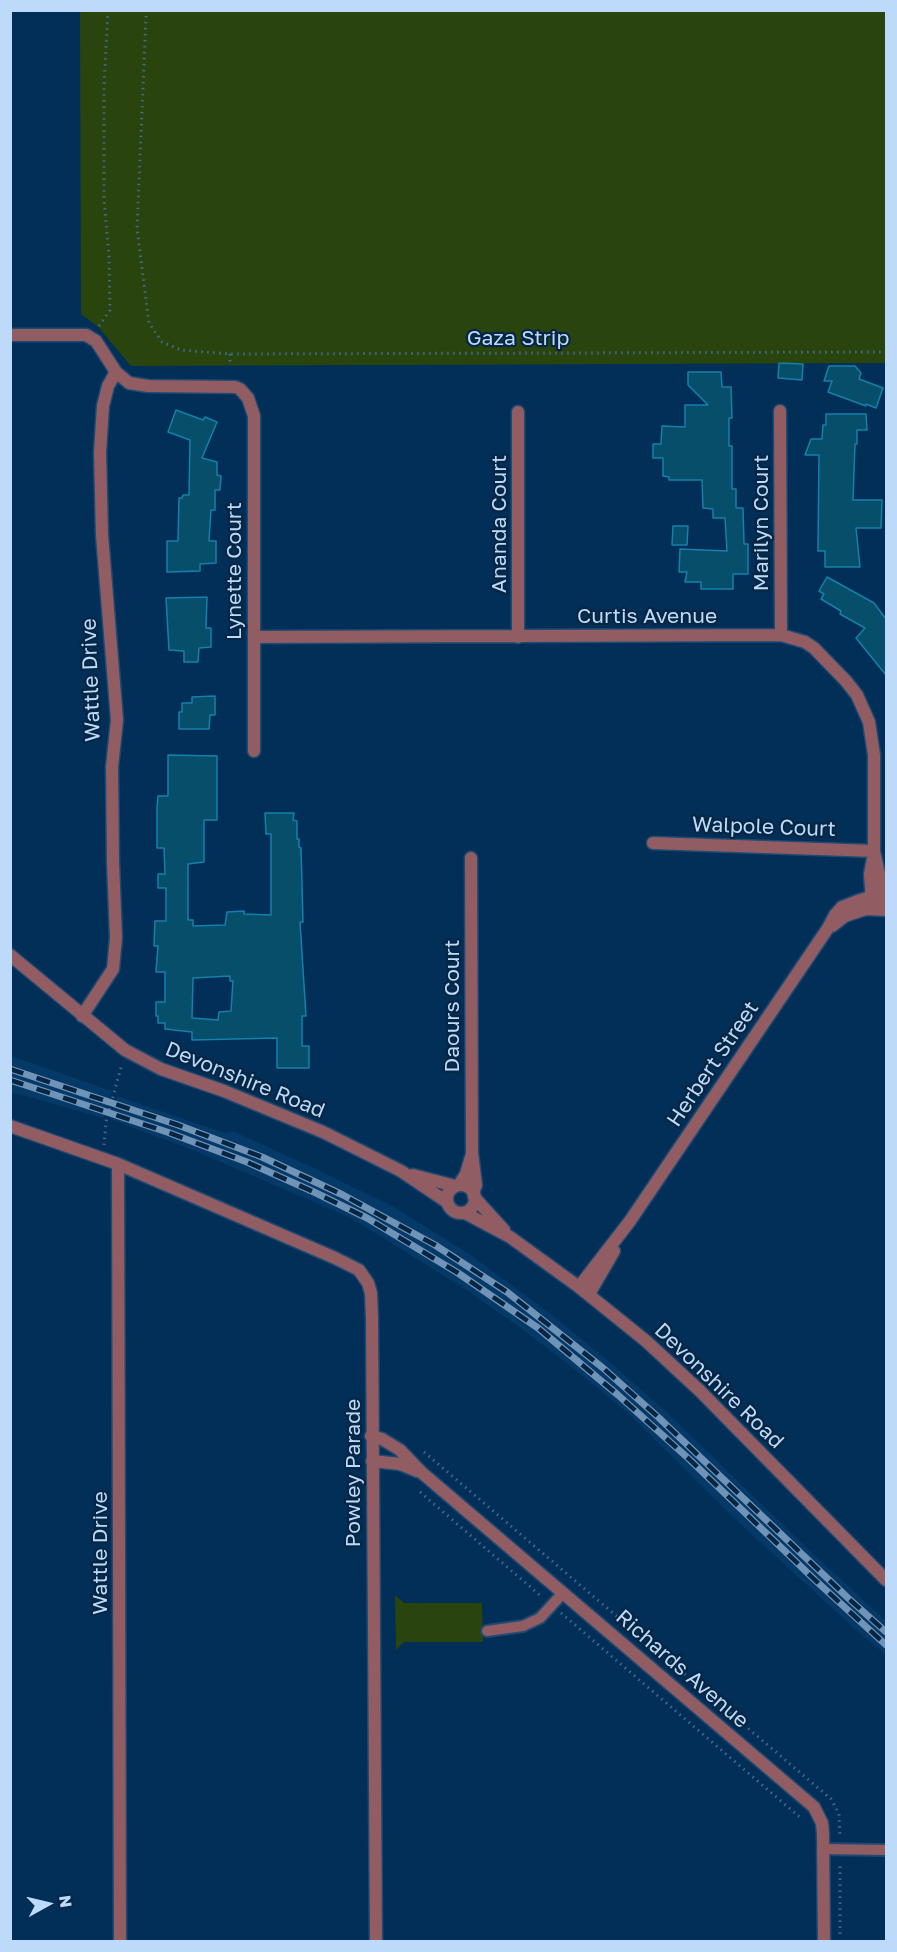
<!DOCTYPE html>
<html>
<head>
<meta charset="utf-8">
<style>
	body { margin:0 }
	#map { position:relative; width:897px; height:1952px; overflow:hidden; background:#012f58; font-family:"Golos Text",sans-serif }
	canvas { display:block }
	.frame { position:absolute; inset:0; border:12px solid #bddafa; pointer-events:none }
	.north { position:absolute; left:18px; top:1874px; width:60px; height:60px; -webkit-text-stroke:4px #072643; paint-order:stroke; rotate:82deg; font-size:16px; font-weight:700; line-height:24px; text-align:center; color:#bddafa }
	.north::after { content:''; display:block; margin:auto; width:21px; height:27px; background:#bddafa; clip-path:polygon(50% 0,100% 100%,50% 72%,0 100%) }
</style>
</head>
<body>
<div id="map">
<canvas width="897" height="1952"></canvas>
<div class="frame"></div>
<div class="north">N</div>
</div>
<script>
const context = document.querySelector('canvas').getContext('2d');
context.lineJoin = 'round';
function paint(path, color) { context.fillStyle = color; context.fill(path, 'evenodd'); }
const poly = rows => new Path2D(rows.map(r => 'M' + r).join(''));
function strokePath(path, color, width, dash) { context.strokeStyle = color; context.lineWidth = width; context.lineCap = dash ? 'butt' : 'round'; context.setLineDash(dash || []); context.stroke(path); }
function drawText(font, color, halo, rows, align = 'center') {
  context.font = font + ' "Golos Text",sans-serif'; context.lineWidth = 4.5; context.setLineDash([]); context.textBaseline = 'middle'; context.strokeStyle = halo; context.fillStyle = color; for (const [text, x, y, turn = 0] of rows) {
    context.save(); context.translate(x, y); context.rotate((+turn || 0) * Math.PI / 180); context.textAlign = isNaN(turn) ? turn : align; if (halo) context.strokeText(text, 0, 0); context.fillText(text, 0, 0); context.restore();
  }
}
const built = poly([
	[11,1056,112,1091,104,1118,11,1092],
	[117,1096,225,1133,233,1131,318,1170,394,1207,469,1254,548,1312,611,1363,674,1419,808,1549,886,1621,886,1655,856,1630,736,1520,629,1414,578,1372,522,1329,462,1287,351,1218,200,1153,110,1119]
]);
const green = poly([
	[80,11,886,11,886,363,131,366,98,327,81,314],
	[395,1595,404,1603,482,1603,483,1642,404,1642,396,1650]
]);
const building = poly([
	[779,363,803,364,802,380,778,378,779,363],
	[829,366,855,366,861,373,859,379,883,388,876,408,866,404,866,406,828,392,832,381,824,381,829,366],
	[688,372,721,372,722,387,731,387,732,418,729,418,729,446,732,446,732,489,736,489,736,508,743,508,744,544,748,544,748,574,733,574,733,589,701,589,701,582,685,582,687,572,679,572,680,549,727,551,725,518,713,518,713,509,703,508,702,480,669,480,669,477,663,476,663,458,653,458,653,444,661,444,662,426,685,427,685,405,708,405,688,385,688,372],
	[176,410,203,420,205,417,217,422,202,458,217,462,217,475,221,476,220,490,215,490,215,510,211,510,209,541,216,541,216,563,200,564,200,571,167,572,167,541,178,541,179,498,182,498,183,495,189,495,190,440,168,432,176,410],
	[826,414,866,414,867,430,857,430,857,444,855,444,853,500,882,500,881,528,856,528,860,567,825,567,825,551,818,551,819,455,805,455,811,439,822,439,823,425,826,425,826,414],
	[673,526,688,526,687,545,672,545,673,526],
	[827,577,874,603,886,619,886,675,856,638,865,628,840,614,841,611,821,599,824,594,819,591,827,577],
	[207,597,206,628,211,628,211,647,199,648,198,662,184,662,184,651,169,650,166,598,207,597],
	[215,696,215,715,210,715,209,729,179,729,179,712,182,712,182,703,192,703,192,697,215,696],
	[168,755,217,756,217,820,204,820,204,862,188,864,188,920,193,920,193,926,225,925,227,912,244,911,244,914,271,915,271,834,266,834,265,813,294,813,293,820,297,821,297,839,299,839,299,847,301,848,303,922,300,922,306,1016,302,1016,302,1046,309,1046,309,1068,277,1068,277,1038,192,1040,192,1032,165,1029,165,1023,158,1023,158,1016,156,1016,156,1002,165,1002,165,972,156,972,158,946,154,946,155,921,166,921,166,888,158,888,158,874,165,874,164,848,157,848,157,808,158,796,168,796,168,755],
	[230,976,230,981,233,981,231,1011,219,1012,218,1020,192,1018,193,978,230,976]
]);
const path = poly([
	[145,10,146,16,137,229,149,323,162,342,181,350,230,354,886,352],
	[99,326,110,310,109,257,104,199,104,86,108,10],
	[230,354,230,365],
	[104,1145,106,1122,122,1064],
	[424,1452,831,1799,839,1814,840,1838],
	[420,1492,542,1597],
	[561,1613,802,1819],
	[840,1934,840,1862]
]);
const service = poly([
	[487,1631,523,1626,540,1618,563,1593],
	[823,1849,886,1850]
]);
const minor = poly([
	[10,335,86,335,96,341,116,372,129,383,148,386,235,387,240,389,248,398,254,416,254,751],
	[780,411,781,635],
	[518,412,518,637],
	[254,637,781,635,805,642,814,648,846,681,857,695,869,722,874,755,874,851,879,874,879,897,875,908],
	[653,843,874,851],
	[471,858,472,1153,476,1185,473,1193],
	[872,903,870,874,873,858],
	[832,926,845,916,866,909,886,910],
	[82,1016,113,969,116,938,113,862,112,767,117,720,102,535,100,452,103,406,108,386,116,372],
	[10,1126,118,1164,335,1258,359,1270,368,1283,371,1293,372,1318,376,1942],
	[118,1164,120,1942],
	[459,1185,466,1174,471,1157],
	[579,1287,630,1221,828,928,835,915,842,907,860,900,871,897,885,898],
	[589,1294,614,1251],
	[371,1436,382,1439,400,1450,421,1472,814,1807,822,1823,823,1834,824,1942],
	[372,1461,400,1464,417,1471]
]);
const tertiary = poly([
	[10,955,125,1050,161,1069,224,1091,323,1132,401,1171,447,1202],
	[413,1175,455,1186],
	'447 1199a14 14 0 1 1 28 0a14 14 0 1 1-28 0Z',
	[474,1197,504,1230],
	[465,1213,510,1237,579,1287,646,1341,700,1391,886,1580]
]);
const rail = poly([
	[10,1069,178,1125,262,1157,343,1195,435,1245,507,1292,603,1368,658,1417,848,1598,886,1632],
	[10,1080,167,1132,247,1162,314,1192,367,1218,458,1273,538,1328,618,1395,689,1459,815,1580,886,1645]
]);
const streetNames = [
	["Gaza Strip",518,338],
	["Marilyn Court",761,523,-90],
	["Ananda Court",499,524,-90],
	["Lynette Court",234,571,-90],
	["Curtis Avenue",647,616],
	["Wattle Drive",91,680,-92],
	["Walpole Court",764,827,2],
	["Daours Court",452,1006,-90],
	["Herbert Street",713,1064,-56],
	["Devonshire Road",245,1080,22],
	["Devonshire Road",719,1386,44],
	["Powley Parade",353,1473,-90],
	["Wattle Drive",100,1553,-90],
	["Richards Avenue",682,1669,41]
];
paint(built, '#053967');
paint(green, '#2a440e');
paint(building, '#064e6a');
strokePath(building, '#1680aa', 1.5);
strokePath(service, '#1f4a72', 14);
strokePath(minor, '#1f4a72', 15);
strokePath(tertiary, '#1f4a72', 15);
strokePath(path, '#426a90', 3, [1.5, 4.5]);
strokePath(service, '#925c63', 10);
strokePath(minor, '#925c63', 12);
strokePath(tertiary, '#925c63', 12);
strokePath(rail, '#7094b8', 7);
strokePath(rail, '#072643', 4.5, [14]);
drawText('21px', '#bddafa', '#072643', streetNames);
</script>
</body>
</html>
